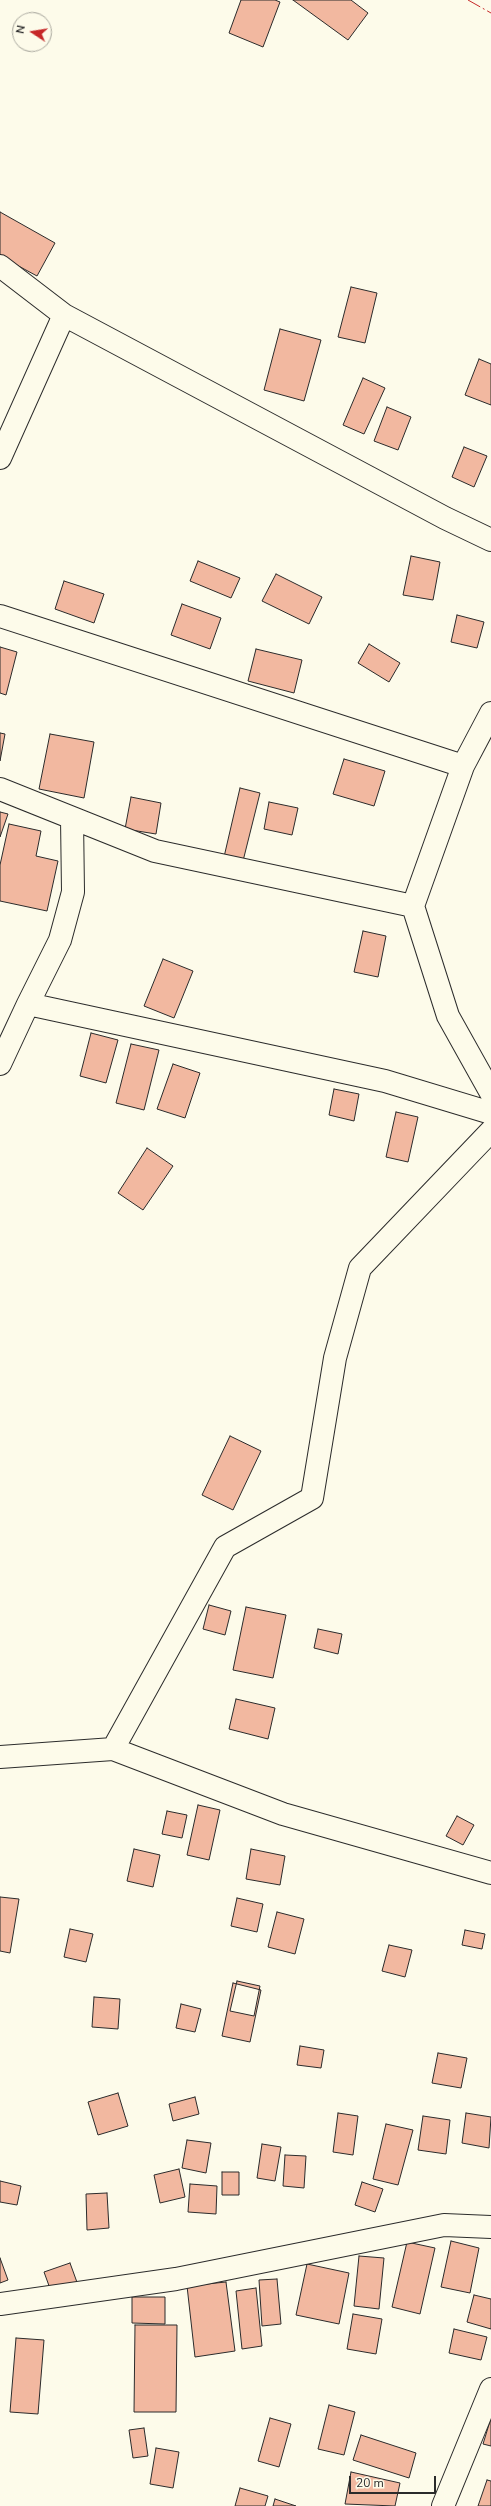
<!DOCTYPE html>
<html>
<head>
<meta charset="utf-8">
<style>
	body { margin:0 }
	#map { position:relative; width:491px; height:2506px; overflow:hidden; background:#fdfbea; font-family:"Nunito Sans",sans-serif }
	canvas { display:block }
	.north { position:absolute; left:12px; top:12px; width:40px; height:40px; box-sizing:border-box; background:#fdfbea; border:1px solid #a9a89e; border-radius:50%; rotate:282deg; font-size:11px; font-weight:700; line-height:16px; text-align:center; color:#2b2b2b }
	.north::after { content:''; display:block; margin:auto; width:14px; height:18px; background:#c62828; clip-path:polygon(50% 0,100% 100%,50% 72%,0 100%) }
	.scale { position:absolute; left:349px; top:2476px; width:87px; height:18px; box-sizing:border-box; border:2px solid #2b2b2b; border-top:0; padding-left:5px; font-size:12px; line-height:14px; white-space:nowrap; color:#2b2b2b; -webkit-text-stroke:3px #fdfbea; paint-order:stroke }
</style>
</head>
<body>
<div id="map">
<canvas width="491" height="2506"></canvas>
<div class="north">N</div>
<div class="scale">20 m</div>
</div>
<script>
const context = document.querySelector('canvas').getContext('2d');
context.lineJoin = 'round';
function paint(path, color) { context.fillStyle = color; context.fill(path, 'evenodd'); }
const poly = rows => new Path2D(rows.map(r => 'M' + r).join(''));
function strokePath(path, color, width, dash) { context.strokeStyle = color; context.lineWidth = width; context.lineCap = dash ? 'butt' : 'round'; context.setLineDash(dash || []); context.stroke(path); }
const building = poly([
	[241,0,275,0,280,2,263,47,229,33,241,0],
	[293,0,351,0,368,13,348,40,293,0],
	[0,212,55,243,37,276,0,256,0,212],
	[351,287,377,293,365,343,338,337,351,287],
	[280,329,321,340,304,401,264,390,280,329],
	[479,359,491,364,491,405,465,395,479,359],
	[363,378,385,388,364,434,343,425,363,378],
	[387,407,411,417,398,450,374,441,387,407],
	[464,447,487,456,474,487,452,477,464,447],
	[411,556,440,562,433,600,403,595,411,556],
	[198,561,240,578,231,598,190,581,198,561],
	[276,574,322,597,309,624,262,601,276,574],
	[64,581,104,594,94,623,55,609,64,581],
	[182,604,221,618,210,649,171,635,182,604],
	[457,615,484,622,477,648,451,642,457,615],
	[369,644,400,663,389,682,358,663,369,644],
	[0,647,17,652,6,695,0,693,0,647],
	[256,649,302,660,294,693,248,681,256,649],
	[0,733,5,734,0,761,0,733],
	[50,734,94,742,84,798,39,789,50,734],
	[344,759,385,771,374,806,333,794,344,759],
	[240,788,260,793,243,861,224,857,240,788],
	[131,797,161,803,156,834,125,829,131,797],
	[269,802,298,808,292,835,264,829,269,802],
	[0,812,8,814,0,837,0,812],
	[9,824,41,831,36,856,58,861,47,911,0,901,0,865,9,824],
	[363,931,386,936,378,977,354,972,363,931],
	[163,959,193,971,174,1018,144,1006,163,959],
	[91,1033,118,1040,106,1083,80,1076,91,1033],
	[131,1044,159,1050,144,1110,116,1103,131,1044],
	[173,1064,200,1073,185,1118,157,1109,173,1064],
	[334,1089,359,1094,354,1121,329,1115,334,1089],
	[396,1112,418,1117,408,1162,386,1157,396,1112],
	[147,1148,173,1166,143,1210,118,1193,147,1148],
	[230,1436,261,1451,233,1510,202,1495,230,1436],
	[209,1605,231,1611,225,1635,203,1629,209,1605],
	[246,1607,286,1615,273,1678,233,1670,246,1607],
	[318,1629,342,1634,338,1654,314,1648,318,1629],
	[236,1699,275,1708,268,1739,229,1729,236,1699],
	[198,1805,220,1810,209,1860,187,1855,198,1805],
	[167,1811,187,1815,182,1838,162,1834,167,1811],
	[457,1816,474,1825,463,1845,446,1836,457,1816],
	[134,1849,160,1855,153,1887,127,1881,134,1849],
	[251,1849,285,1856,280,1885,246,1879,251,1849],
	[0,1897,19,1899,10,1953,0,1951,0,1897],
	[237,1898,263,1904,257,1932,231,1926,237,1898],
	[277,1912,304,1919,295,1954,268,1947,277,1912],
	[70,1929,93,1934,86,1962,64,1957,70,1929],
	[465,1930,485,1934,482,1949,462,1945,465,1930],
	[389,1945,412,1950,405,1977,382,1971,389,1945],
	[237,1981,260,1986,254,2016,230,2011,237,1981],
	[233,1983,261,1990,250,2042,222,2036,233,1983],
	[94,1997,120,1999,118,2029,92,2027,94,1997],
	[181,2004,201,2009,195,2032,176,2028,181,2004],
	[300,2046,324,2050,321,2068,297,2065,300,2046],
	[438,2053,467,2058,461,2088,432,2083,438,2053],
	[118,2093,128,2126,98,2135,88,2102,118,2093],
	[195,2097,199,2114,173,2121,169,2104,195,2097],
	[338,2113,358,2116,353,2155,333,2152,338,2113],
	[466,2113,491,2117,489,2148,462,2143,466,2113],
	[423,2116,450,2120,446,2154,418,2150,423,2116],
	[386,2124,413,2130,398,2185,373,2179,386,2124],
	[187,2140,211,2143,206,2173,182,2168,187,2140],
	[262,2144,281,2147,275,2181,257,2178,262,2144],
	[285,2155,306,2156,304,2188,283,2186,285,2155],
	[179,2169,185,2197,160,2203,154,2175,179,2169],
	[222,2172,239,2172,239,2195,222,2195,222,2172],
	[0,2181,21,2186,17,2205,0,2202,0,2181],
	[362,2182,383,2189,375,2212,355,2205,362,2182],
	[190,2184,217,2186,216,2214,188,2212,190,2184],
	[107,2193,109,2228,87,2230,86,2194,107,2193],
	[451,2241,479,2248,470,2293,441,2287,451,2241],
	[407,2242,435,2248,420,2314,392,2307,407,2242],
	[359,2256,384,2258,379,2309,354,2306,359,2256],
	[0,2258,8,2280,0,2283,0,2258],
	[70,2263,78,2285,52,2294,44,2272,70,2263],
	[307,2264,349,2273,339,2324,296,2315,307,2264],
	[277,2279,281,2324,262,2326,259,2280,277,2279],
	[226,2282,235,2351,195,2357,187,2286,226,2282],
	[256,2288,262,2346,242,2349,236,2291,256,2288],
	[474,2295,491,2299,491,2329,467,2322,474,2295],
	[132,2297,165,2297,165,2324,132,2323,132,2297],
	[353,2314,382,2319,376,2354,347,2349,353,2314],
	[135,2325,177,2325,176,2412,134,2412,135,2325],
	[454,2329,487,2337,481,2360,449,2353,454,2329],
	[16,2338,44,2340,38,2414,10,2412,16,2338],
	[329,2405,355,2412,344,2455,318,2449,329,2405],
	[270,2418,291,2424,279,2467,258,2461,270,2418],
	[491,2418,491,2446,483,2444,491,2418],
	[144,2428,148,2456,133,2458,129,2430,144,2428],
	[361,2435,416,2453,409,2478,353,2460,361,2435],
	[156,2448,179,2452,173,2488,150,2484,156,2448],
	[351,2472,400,2483,395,2506,345,2504,351,2472],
	[487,2480,491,2481,491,2506,478,2506,487,2480],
	[240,2488,268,2496,265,2506,235,2506,240,2488],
	[275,2499,296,2506,273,2506,275,2499]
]);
const minor = poly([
	[0,266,64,315,445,518,491,540],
	[0,458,64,315],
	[0,616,463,766],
	[0,789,155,851,413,906,448,1016,491,1093],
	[72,818,73,892,60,940,28,1004,385,1081,491,1113],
	[413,906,463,766,491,713],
	[0,1064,28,1004],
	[113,1749,225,1547,312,1498,335,1358,360,1268,491,1131],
	[0,1757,113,1749,283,1814,491,1873],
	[0,2304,176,2279,444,2225,491,2227],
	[443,2506,491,2389]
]);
const power = poly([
	[468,0,491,13]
]);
paint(building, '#f2b8a0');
strokePath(building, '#2b2b2b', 1);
strokePath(minor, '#2b2b2b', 24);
strokePath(minor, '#fdfbea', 22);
strokePath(power, '#c62828', 1, [14, 3, 2, 3]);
</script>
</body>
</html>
